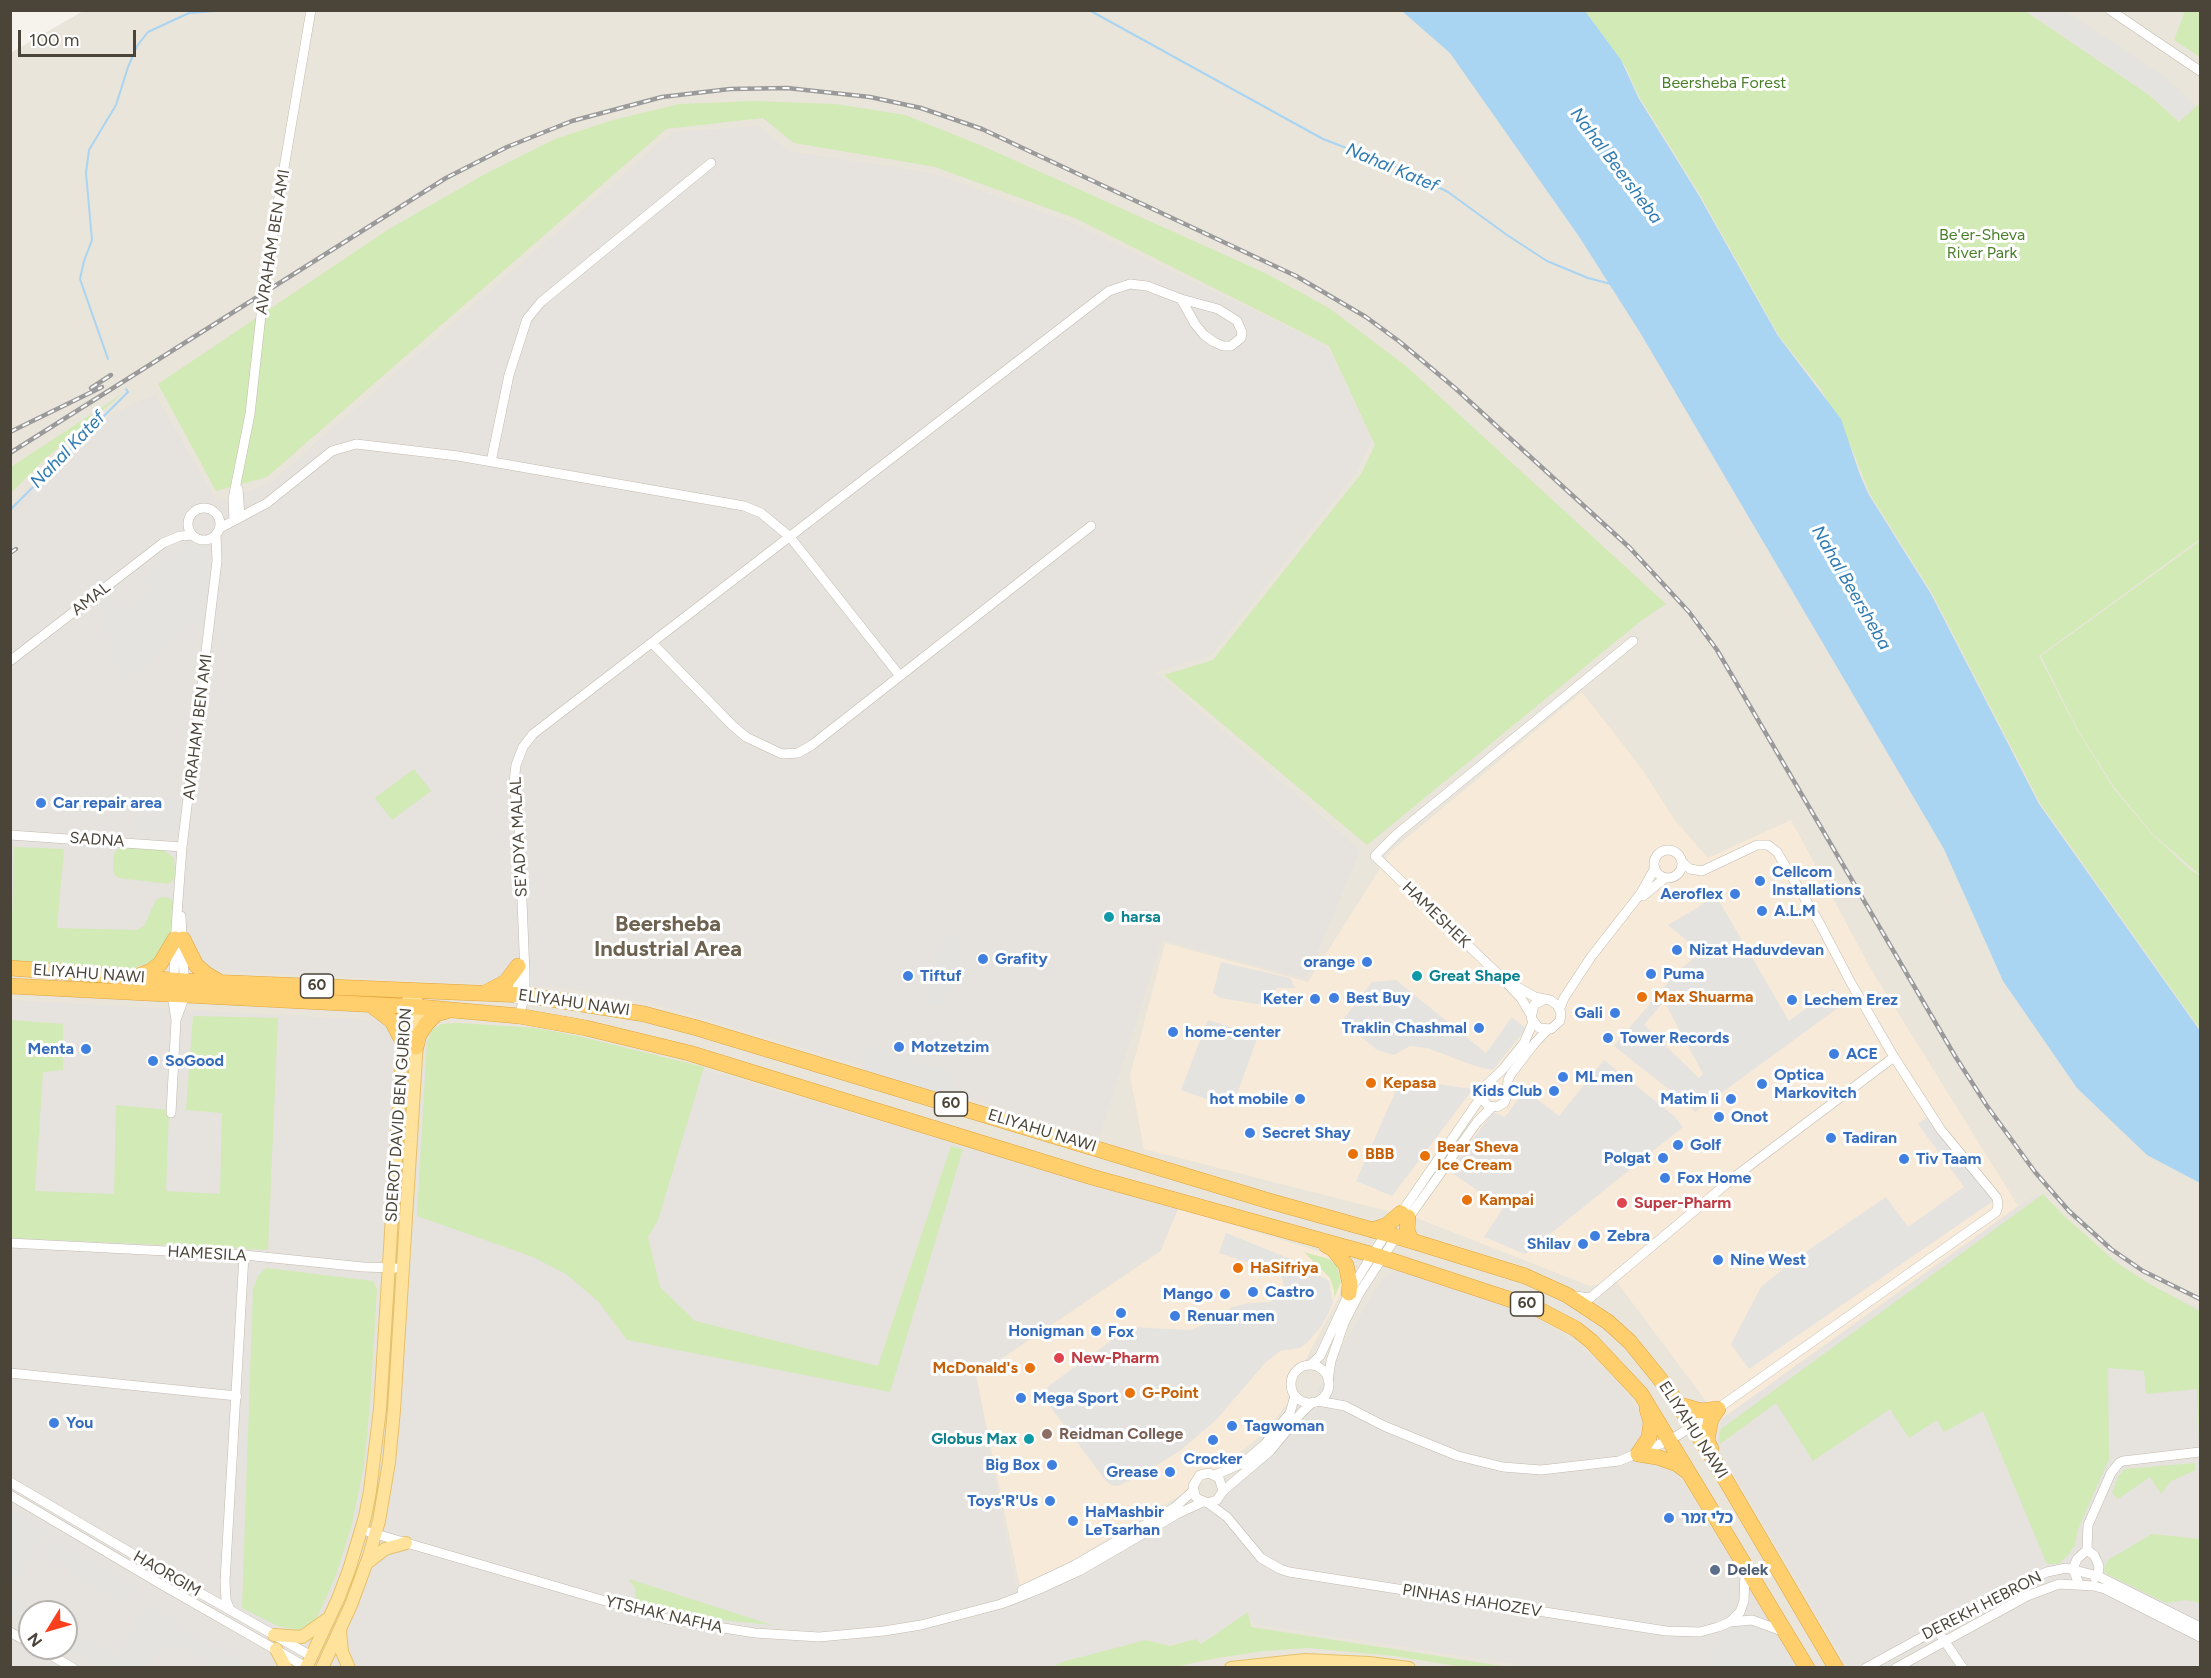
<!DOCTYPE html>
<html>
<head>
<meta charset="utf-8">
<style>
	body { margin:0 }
	#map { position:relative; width:2211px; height:1678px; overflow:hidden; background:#f6f3ec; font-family:Figtree,sans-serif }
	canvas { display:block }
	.frame { position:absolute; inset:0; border:12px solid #4b4439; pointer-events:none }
	.north { position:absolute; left:18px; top:1600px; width:60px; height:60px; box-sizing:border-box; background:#fff; border:2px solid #b7b4b0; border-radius:50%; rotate:233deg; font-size:16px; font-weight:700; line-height:24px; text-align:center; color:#4b4439 }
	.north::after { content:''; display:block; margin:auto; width:21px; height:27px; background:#fc3f1d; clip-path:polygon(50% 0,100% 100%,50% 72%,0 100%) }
	.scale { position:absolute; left:18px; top:30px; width:118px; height:27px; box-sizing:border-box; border:3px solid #4b4439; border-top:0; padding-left:8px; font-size:18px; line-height:21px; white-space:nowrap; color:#4b4439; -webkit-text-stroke:4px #fff; paint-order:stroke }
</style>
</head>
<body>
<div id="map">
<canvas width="2211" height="1678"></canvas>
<div class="frame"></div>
<div class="north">N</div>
<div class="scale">100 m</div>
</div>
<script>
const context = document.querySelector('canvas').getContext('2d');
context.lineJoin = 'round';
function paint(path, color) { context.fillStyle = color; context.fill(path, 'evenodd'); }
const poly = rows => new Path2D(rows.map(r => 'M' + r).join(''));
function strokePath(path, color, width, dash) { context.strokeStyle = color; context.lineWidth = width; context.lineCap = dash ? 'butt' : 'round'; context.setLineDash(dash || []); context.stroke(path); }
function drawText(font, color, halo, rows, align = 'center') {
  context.font = font + ' Figtree,"Noto Sans Hebrew",sans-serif'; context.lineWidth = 6; context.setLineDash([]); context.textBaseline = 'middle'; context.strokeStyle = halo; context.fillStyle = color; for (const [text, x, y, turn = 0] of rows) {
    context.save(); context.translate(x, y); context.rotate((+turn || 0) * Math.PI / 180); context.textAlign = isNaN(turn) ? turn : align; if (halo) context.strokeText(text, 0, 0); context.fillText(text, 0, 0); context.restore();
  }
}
const residential = poly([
	[85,10,2200,11,2200,1667,11,1667,10,53],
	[30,1612,66,1612,66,1648,30,1648]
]);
const commercial = poly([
	[1582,692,1642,769,1675,820,1708,858,1791,820,1871,969,2018,1206,1720,1420,1616,1281,1590,1286,1419,1219,1144,1149,1130,1076,1165,943,1308,982,1391,851],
	[1178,1208,1331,1255,1340,1263,1345,1285,1306,1359,1289,1378,1288,1403,1263,1434,1203,1482,1069,1562,1020,1586,976,1376,1161,1251]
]);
const industrial = poly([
	[759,126,788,151,932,173,1072,223,1326,345,1372,439,1357,471,1210,656,1155,672,1360,850,1306,979,1162,940,1099,1137,659,1005,566,988,247,972,11,955,11,505,75,442,118,411,155,394,217,502,270,483,672,132],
	[10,1000,387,1021,569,1040,661,1057,1178,1209,1160,1251,976,1375,1018,1600,1064,1583,1235,1486,1305,1414,1338,1353,1383,1278,1398,1270,1536,1316,1590,1355,1624,1390,1799,1667,1535,1667,1255,1624,1248,1613,1200,1643,1195,1639,1165,1645,1147,1640,1060,1664,1054,1668,348,1668,308,1645,296,1667,11,1667],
	[30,1612,66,1612,66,1648,30,1648],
	[2037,1194,2097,1251,2141,1281,2200,1308,2200,1667,1848,1667,1716,1443,1722,1419]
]);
const green = poly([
	[1585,11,2025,11,2149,95,2179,122,2200,103,2200,539,2039,656,2077,730,2114,789,2151,833,2188,868,2200,876,2200,1029,2040,803,1932,593,1870,494,1852,449,1821,389,1779,336,1699,193,1640,98,1625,66],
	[2185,11,2200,11,2200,57,2174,40],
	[754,101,836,104,905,115,985,147,1265,273,1329,308,1406,366,1666,604,1642,620,1367,845,1164,675,1213,660,1361,474,1375,445,1329,346,1077,219,935,167,794,143,763,118,666,129,267,477,216,491,158,384,389,229,487,173,555,139,613,120,679,104],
	[122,394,46,458,11,493,11,467],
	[2200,541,2200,875,2152,833,2115,788,2078,730,2041,656],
	[414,769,431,791,392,820,375,798],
	[14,847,64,849,57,928,136,930,144,926,156,900,162,897,168,898,176,902,170,943,154,961,131,969,11,962],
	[122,847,163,850,174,858,175,877,169,884,119,878,115,875,113,871,114,854,118,849],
	[193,1016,278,1018,268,1250,11,1238,11,1020,63,1024,63,1070,43,1072,35,1191,114,1194,116,1105,169,1110,166,1191,220,1194,222,1113,186,1110],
	[458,1023,536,1028,578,1036,704,1067,658,1220,648,1237,660,1287,695,1321,878,1366,951,1146,963,1149,890,1392,627,1340,598,1301,566,1274,533,1257,417,1216,427,1042,432,1030,441,1024],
	[2043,1194,2064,1216,2117,1263,2148,1283,2200,1311,2200,1446,2199,1446,2197,1389,2146,1394,2144,1371,2108,1368,2109,1459,2078,1529,2075,1545,2068,1555,2058,1564,2047,1564,1983,1411,1944,1432,1937,1420,1909,1438,1890,1409,1813,1461,1776,1403,1720,1444,1719,1438,1721,1429],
	[1304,1252,1329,1259,1337,1266,1341,1282,1334,1298,1334,1290,1330,1278],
	[266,1268,373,1281,377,1289,370,1405,364,1465,352,1524,336,1575,316,1620,298,1630,278,1626,242,1608,253,1289,258,1276],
	[2195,1463,2196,1470,2171,1481,2161,1494,2150,1477,2118,1499,2112,1493,2118,1477,2125,1469],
	[2152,1534,2200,1539,2200,1603,2187,1600,2166,1603,2105,1573,2104,1568,2108,1560],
	[629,1579,772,1625,702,1618,637,1603,635,1588],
	[1248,1612,1251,1627,1509,1667,1463,1667,1394,1656,1308,1648,1264,1651,1211,1659,1175,1667,1053,1667,1062,1662,1146,1640,1170,1646,1196,1639,1201,1644]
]);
const parking = poly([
	[2026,11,2065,11,2163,76,2196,106,2179,121,2150,95],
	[189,544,200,545,205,548,208,553,210,565,205,616,191,628,142,581,182,548],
	[146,591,189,629,121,683,100,608,111,599,123,613],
	[138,797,180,799,178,827,167,833,136,832],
	[1715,894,1789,1021,1834,988,1842,1005,1695,1112,1690,1106,1614,1046,1677,972,1701,952,1668,925,1697,908],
	[1664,1001,1703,1074,1699,1078,1644,1025],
	[943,935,963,941,943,1007,923,1001],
	[1221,962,1290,978,1295,988,1277,988,1268,1004,1256,1004,1221,998,1213,993],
	[1396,980,1486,1053,1512,1017,1526,1029,1493,1070,1478,1067,1427,1048,1410,1046,1394,1055,1377,1050,1342,1021,1372,982],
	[1208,1020,1258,1036,1232,1108,1181,1090],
	[868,1048,952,1072,946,1096,861,1072],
	[1604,1060,1674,1116,1683,1127,1525,1254,1484,1237,1503,1208,1449,1171,1493,1112,1505,1117,1525,1090,1559,1116],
	[1401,1079,1473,1089,1392,1196,1356,1181],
	[1933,1113,1996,1199,1749,1369,1731,1344,1761,1287,1798,1257,1886,1197,1908,1227,1964,1187,1918,1124],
	[1226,1233,1293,1260,1329,1281,1333,1302,1328,1314,1320,1328,1307,1343,1300,1348,1280,1351,1265,1363,1217,1419,1181,1450,1143,1474,1118,1486,1111,1485,1106,1481,1046,1401,1044,1392,1050,1385,1130,1327,1190,1330,1207,1324,1232,1307,1249,1303,1270,1302,1276,1299,1285,1288,1280,1273,1219,1253],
	[11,1508,46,1529,17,1581,11,1578],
	[50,1538,136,1588,127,1604,41,1554],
	[14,1598,39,1612,30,1612,30,1627,11,1616,11,1604],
	[145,1607,254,1667,216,1667,174,1643,162,1648,145,1667,110,1667],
	[1753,1623,1776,1634,1797,1667,1712,1668,1717,1641,1729,1628],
	[66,1627,113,1655,106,1667,99,1667,66,1648]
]);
const water = poly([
	[1402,11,1585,11,1621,60,1639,99,1698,194,1778,336,1841,419,1860,475,1869,495,1931,594,2039,804,2200,1031,2200,1183,2147,1155,2077,1088,2003,981,1944,849,1641,334,1578,235,1450,53]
]);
const stream = poly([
	[1089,10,1323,139,1401,169,1448,192,1507,235,1547,261,1588,278,1611,284],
	[108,359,80,279,84,261,92,240,86,173,89,150,116,105,128,67,137,46,148,32,189,13,231,10],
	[10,510,128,392,126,389]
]);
const minor = poly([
	[2110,10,2200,71],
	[491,462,509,375,527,319,541,302,711,163],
	[238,489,240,516],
	'188 524a16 16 0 1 1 32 0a16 16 0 1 1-32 0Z',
	[234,520,233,499,250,414,265,279,311,10],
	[220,528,267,503,332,451,356,444,458,456,744,506,761,513,790,537,900,676],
	[652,643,733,726,746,737,782,754,798,753,812,745,1091,526],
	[10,661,163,543,180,536,192,535],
	[10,835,182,847],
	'1654 864a14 14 0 1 1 28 0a14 14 0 1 1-28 0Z',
	[1643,896,1665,878],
	[1512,984,1535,997,1550,1000,1557,1005,1561,1013,1560,1021,1551,1029,1539,1028,1531,1018,1534,1005,1543,1000],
	[517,999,517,968],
	[1560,1008,1564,998,1591,957,1641,893,1655,868],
	[1531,1015,1521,998,1498,974,1375,856,1397,834,1633,641],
	[519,1016,525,995,525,975,519,825,514,782,516,765,523,747,533,734,1109,291,1130,284,1147,286,1181,299,1218,309,1237,321,1242,332,1241,338,1231,346,1223,346,1214,342,1204,335,1195,324,1181,299],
	[176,1020,183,1001,184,974,181,916],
	[1533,1022,1524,1043,1503,1069,1482,1089,1481,1097,1488,1106,1497,1107,1504,1103,1507,1096,1508,1080,1511,1074,1534,1044,1547,1030],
	[171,1113,176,1020,173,1001,176,928,182,847,217,561,216,534],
	[1399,1216,1481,1097],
	[1407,1220,1477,1122,1492,1107],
	[10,1243,244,1255,363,1267,395,1268],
	[1575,1296,1590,1298,1737,1175,1894,1057],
	[1310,1365,1320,1356,1352,1287,1387,1232],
	'1291 1384a19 19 0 1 1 38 0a19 19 0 1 1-38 0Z',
	[10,1373,237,1396],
	[1328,1380,1331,1361,1344,1323,1360,1292,1398,1234],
	[1318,1401,1345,1406,1384,1426,1458,1456,1503,1467,1541,1470,1619,1461,1670,1440,1693,1426,1996,1212,1998,1206,1997,1198,1941,1130,1894,1057,1851,983,1819,922,1777,852,1768,845,1757,845,1702,871,1690,869,1683,863],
	[1215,1475,1243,1463,1264,1445,1290,1413,1295,1396],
	[10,1482,172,1577,311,1656],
	[1223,1491,1219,1478,1209,1473,1200,1475,1193,1486,1195,1496,1198,1499,1208,1503,1217,1500,1223,1491,1270,1451,1302,1412,1313,1402],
	[10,1495,164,1586,306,1667],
	[1208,1503,1227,1517,1261,1558,1280,1569,1289,1572,1666,1631,1700,1632,1718,1627,1730,1622,1740,1612,1744,1601,1745,1570],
	[369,1532,667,1619,755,1633,819,1637,884,1631,921,1625,1001,1604,1042,1588,1079,1571,1177,1514,1203,1502],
	[2087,1550,2088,1525,2111,1473,2119,1463,2123,1461,2200,1452],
	[2079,1584,2073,1569,2077,1559,2087,1550,2094,1555,2099,1566,2098,1576,2095,1578],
	[1022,1590,1075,1565,1174,1508,1193,1491],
	[230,1610,226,1600,225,1581,244,1255],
	[1730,1622,1752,1620,1782,1631],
	[10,1632,30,1643],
	[1941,1636,1963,1668],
	[39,1648,73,1668],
	[1866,1668,2021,1583,2047,1572,2066,1568,2098,1576,2200,1627],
	[1896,1668,2027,1596,2059,1584,2094,1586,2105,1589,2200,1637]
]);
const major = poly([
	[367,1563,385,1549,406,1543],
	[340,1631,342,1652,349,1668],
	[274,1635,302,1637,326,1620],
	[276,1649,286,1668],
	[306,1668,338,1599,349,1570,365,1517,370,1491,380,1409,405,1007,413,990],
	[322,1668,351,1605,369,1556,379,1521,389,1462,394,1410,415,1074,419,1007,416,1000],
	[1231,1668,1305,1660,1369,1663,1409,1668]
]);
const highway = poly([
	[183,939,196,965,206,974,218,981],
	[10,968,184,981,525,995,644,1014,697,1028,1269,1201,1412,1241,1525,1276,1567,1295,1608,1322,1630,1342,1668,1389,1714,1460,1836,1668],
	[138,976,151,971,160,964,175,939],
	[10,986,419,1007,519,1016,586,1028,689,1053,1092,1177,1381,1257,1536,1308,1576,1329,1591,1341,1641,1394,1807,1668],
	[487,992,506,982,518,966],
	[371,1005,392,1021,402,1040],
	[416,1047,419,1035,427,1023,436,1014,447,1011],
	[1408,1217,1407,1231,1412,1241],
	[1372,1230,1387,1225,1401,1213],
	[1326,1245,1333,1249,1346,1265,1350,1284,1349,1293],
	[1680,1405,1701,1411,1718,1409],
	[1711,1449,1707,1440,1709,1429,1711,1419,1718,1409],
	[1638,1454,1649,1438,1651,1422,1647,1409],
	[1638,1454,1657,1457,1677,1464,1688,1472]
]);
const rail = poly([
	[91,388,111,375],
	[10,432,102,387],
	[10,453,446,178,507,147,572,121,662,97,730,89,787,88,870,97,921,108,982,129,1296,276,1366,317,1400,342,1455,388,1630,548,1689,612,1717,650,1955,1056,1987,1106,2035,1172,2069,1211,2111,1249,2143,1271,2200,1299],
	[10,553,16,549]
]);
const markers = [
	[41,803,6,"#3f7fe0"],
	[1760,881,6,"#3f7fe0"],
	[1735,894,6,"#3f7fe0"],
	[1762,911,6,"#3f7fe0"],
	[1109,917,6,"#0f9aa8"],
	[1677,950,6,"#3f7fe0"],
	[983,959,6,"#3f7fe0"],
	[1367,962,6,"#3f7fe0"],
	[1651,974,6,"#3f7fe0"],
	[908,976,6,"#3f7fe0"],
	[1417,976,6,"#0f9aa8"],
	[1642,997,6,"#e8710a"],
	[1334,998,6,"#3f7fe0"],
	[1315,999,6,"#3f7fe0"],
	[1792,1000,6,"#3f7fe0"],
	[1615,1013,6,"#3f7fe0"],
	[1479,1028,6,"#3f7fe0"],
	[1173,1032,6,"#3f7fe0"],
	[1608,1038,6,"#3f7fe0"],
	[899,1047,6,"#3f7fe0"],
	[86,1049,6,"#3f7fe0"],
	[1834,1054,6,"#3f7fe0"],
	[153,1061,6,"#3f7fe0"],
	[1563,1077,6,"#3f7fe0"],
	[1371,1083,6,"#e8710a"],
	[1762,1084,6,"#3f7fe0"],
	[1554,1091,6,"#3f7fe0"],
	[1300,1099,6,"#3f7fe0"],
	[1731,1099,6,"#3f7fe0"],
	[1719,1117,6,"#3f7fe0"],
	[1250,1133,6,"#3f7fe0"],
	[1831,1138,6,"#3f7fe0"],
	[1678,1145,6,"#3f7fe0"],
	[1353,1154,6,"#e8710a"],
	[1425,1156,6,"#e8710a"],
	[1663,1158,6,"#3f7fe0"],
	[1904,1159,6,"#3f7fe0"],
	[1665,1178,6,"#3f7fe0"],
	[1467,1200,6,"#e8710a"],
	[1622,1203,6,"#e0444e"],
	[1595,1236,6,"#3f7fe0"],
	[1583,1244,6,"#3f7fe0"],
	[1718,1260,6,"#3f7fe0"],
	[1238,1268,6,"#e8710a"],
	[1253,1292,6,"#3f7fe0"],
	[1225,1294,6,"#3f7fe0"],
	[1121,1313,6,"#3f7fe0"],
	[1175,1316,6,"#3f7fe0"],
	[1096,1331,6,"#3f7fe0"],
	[1059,1358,6,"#e0444e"],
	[1030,1368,6,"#e8710a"],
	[1130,1393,6,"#e8710a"],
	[1021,1398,6,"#3f7fe0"],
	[54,1423,6,"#3f7fe0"],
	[1232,1426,6,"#3f7fe0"],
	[1047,1434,6,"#8d6e63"],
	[1029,1439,6,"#0f9aa8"],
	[1213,1440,6,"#3f7fe0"],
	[1052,1465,6,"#3f7fe0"],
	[1170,1472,6,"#3f7fe0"],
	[1050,1501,6,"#3f7fe0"],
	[1669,1518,6,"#3f7fe0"],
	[1073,1521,6,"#3f7fe0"],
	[1715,1570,6,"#5c6f8a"]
];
const shields = [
	[317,986,33],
	[951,1104,33],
	[1527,1304,33]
];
const shieldNames = [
	["60",317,986],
	["60",951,1104],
	["60",1527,1304]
];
const parkNames = [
	["Beersheba Forest",1724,83],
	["Be'er-Sheva",1982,235],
	["River Park",1982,253]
];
const streetNames = [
	["AVRAHAM BEN AMI",273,242,-81],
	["AMAL",91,599,-38],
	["AVRAHAM BEN AMI",198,727,-83],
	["SE'ADYA MALAL",519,837,-93],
	["SADNA",97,840,4],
	["HAMESHEK",1436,915,44],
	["ELIYAHU NAWI",89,974,4],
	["ELIYAHU NAWI",574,1003,8],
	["SDEROT DAVID BEN GURION",399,1115,-86],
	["ELIYAHU NAWI",1042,1131,17],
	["HAMESILA",207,1254,3],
	["ELIYAHU NAWI",1693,1430,57],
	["HAORGIM",167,1574,30],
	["PINHAS HAHOZEV",1472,1601,9],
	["DEREKH HEBRON",1982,1606,-27],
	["YTSHAK NAFHA",664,1615,13]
];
const shopNames = [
	["Car repair area",53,803],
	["Cellcom",1772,872],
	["Installations",1772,890],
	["Aeroflex",1723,894,"right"],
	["A.L.M",1774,911],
	["Nizat Haduvdevan",1689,950],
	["Grafity",995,959],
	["orange",1355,962,"right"],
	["Puma",1663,974],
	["Tiftuf",920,976],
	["Best Buy",1346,998],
	["Keter",1303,999,"right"],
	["Lechem Erez",1804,1000],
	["Gali",1603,1013,"right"],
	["Traklin Chashmal",1467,1028,"right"],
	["home-center",1185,1032],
	["Tower Records",1620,1038],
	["Motzetzim",911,1047],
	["Menta",74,1049,"right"],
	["ACE",1846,1054],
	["SoGood",165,1061],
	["Optica",1774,1075],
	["Markovitch",1774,1093],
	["ML men",1575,1077],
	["Kids Club",1542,1091,"right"],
	["hot mobile",1288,1099,"right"],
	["Matim li",1719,1099,"right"],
	["Onot",1731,1117],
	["Secret Shay",1262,1133],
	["Tadiran",1843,1138],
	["Golf",1690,1145],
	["Polgat",1651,1158,"right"],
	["Tiv Taam",1916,1159],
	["Fox Home",1677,1178],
	["Zebra",1607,1236],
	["Shilav",1571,1244,"right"],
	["Nine West",1730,1260],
	["Castro",1265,1292],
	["Mango",1213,1294,"right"],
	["Renuar men",1187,1316],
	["Honigman",1084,1331,"right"],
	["Fox",1121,1332,"center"],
	["Mega Sport",1033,1398],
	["You",66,1423],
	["Tagwoman",1244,1426],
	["Crocker",1213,1459,"center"],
	["Big Box",1040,1465,"right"],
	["Grease",1158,1472,"right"],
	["Toys'R'Us",1038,1501,"right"],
	["HaMashbir",1085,1512],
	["LeTsarhan",1085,1530],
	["כלי זמר",1681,1518]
];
const cultureNames = [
	["harsa",1121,917],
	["Great Shape",1429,976],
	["Globus Max",1017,1439,"right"]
];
const foodNames = [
	["Max Shuarma",1654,997],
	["Kepasa",1383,1083],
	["Bear Sheva",1437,1147],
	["Ice Cream",1437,1165],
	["BBB",1365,1154],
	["Kampai",1479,1200],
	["HaSifriya",1250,1268],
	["McDonald's",1018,1368,"right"],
	["G-Point",1142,1393]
];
const healthNames = [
	["Super-Pharm",1634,1203],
	["New-Pharm",1071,1358]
];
const educationNames = [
	["Reidman College",1059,1434]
];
const serviceNames = [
	["Delek",1727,1570]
];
const waterNames = [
	["Nahal Beersheba",1616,166,53],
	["Nahal Katef",1392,168,23],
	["Nahal Katef",68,450,-46],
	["Nahal Beersheba",1851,588,60]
];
const districtNames = [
	["Beersheba",668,925],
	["Industrial Area",668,950]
];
paint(residential, '#eae5da');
paint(commercial, '#f7ead8');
paint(industrial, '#e6e2dd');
paint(green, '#d2eab5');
paint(parking, '#e5e3e0');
paint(water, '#a9d4f2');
strokePath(stream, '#a9d4f2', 2);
strokePath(minor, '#c2bbae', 10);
strokePath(major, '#e6c16a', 14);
strokePath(highway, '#e0a43c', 16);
strokePath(minor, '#fff', 9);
strokePath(major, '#ffe39c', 12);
strokePath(highway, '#ffcf6e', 15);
strokePath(rail, '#9a9a9a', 4.5);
strokePath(rail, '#fff', 2, [7]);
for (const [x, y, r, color] of markers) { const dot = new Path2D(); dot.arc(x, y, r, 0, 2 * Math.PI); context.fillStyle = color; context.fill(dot); strokePath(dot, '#fff', 2); }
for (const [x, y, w] of shields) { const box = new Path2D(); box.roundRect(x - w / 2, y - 12, w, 24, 4.5); context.fillStyle = '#fff'; context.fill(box); strokePath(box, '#4b4439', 1.5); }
drawText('bold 15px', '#4b4439', null, shieldNames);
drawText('16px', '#4a7f2a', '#fff', parkNames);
drawText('16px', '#4b4439', '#fff', streetNames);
drawText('bold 16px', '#366cbe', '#fff', shopNames, 'left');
drawText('bold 16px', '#0d838f', '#fff', cultureNames, 'left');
drawText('bold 16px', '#c56008', '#fff', foodNames, 'left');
drawText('bold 16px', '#be3a42', '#fff', healthNames, 'left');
drawText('bold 16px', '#785e54', '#fff', educationNames, 'left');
drawText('bold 16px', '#4e5e75', '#fff', serviceNames, 'left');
drawText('italic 18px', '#2e7ab2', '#fff', waterNames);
drawText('bold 22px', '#6e6250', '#fff', districtNames);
</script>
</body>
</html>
